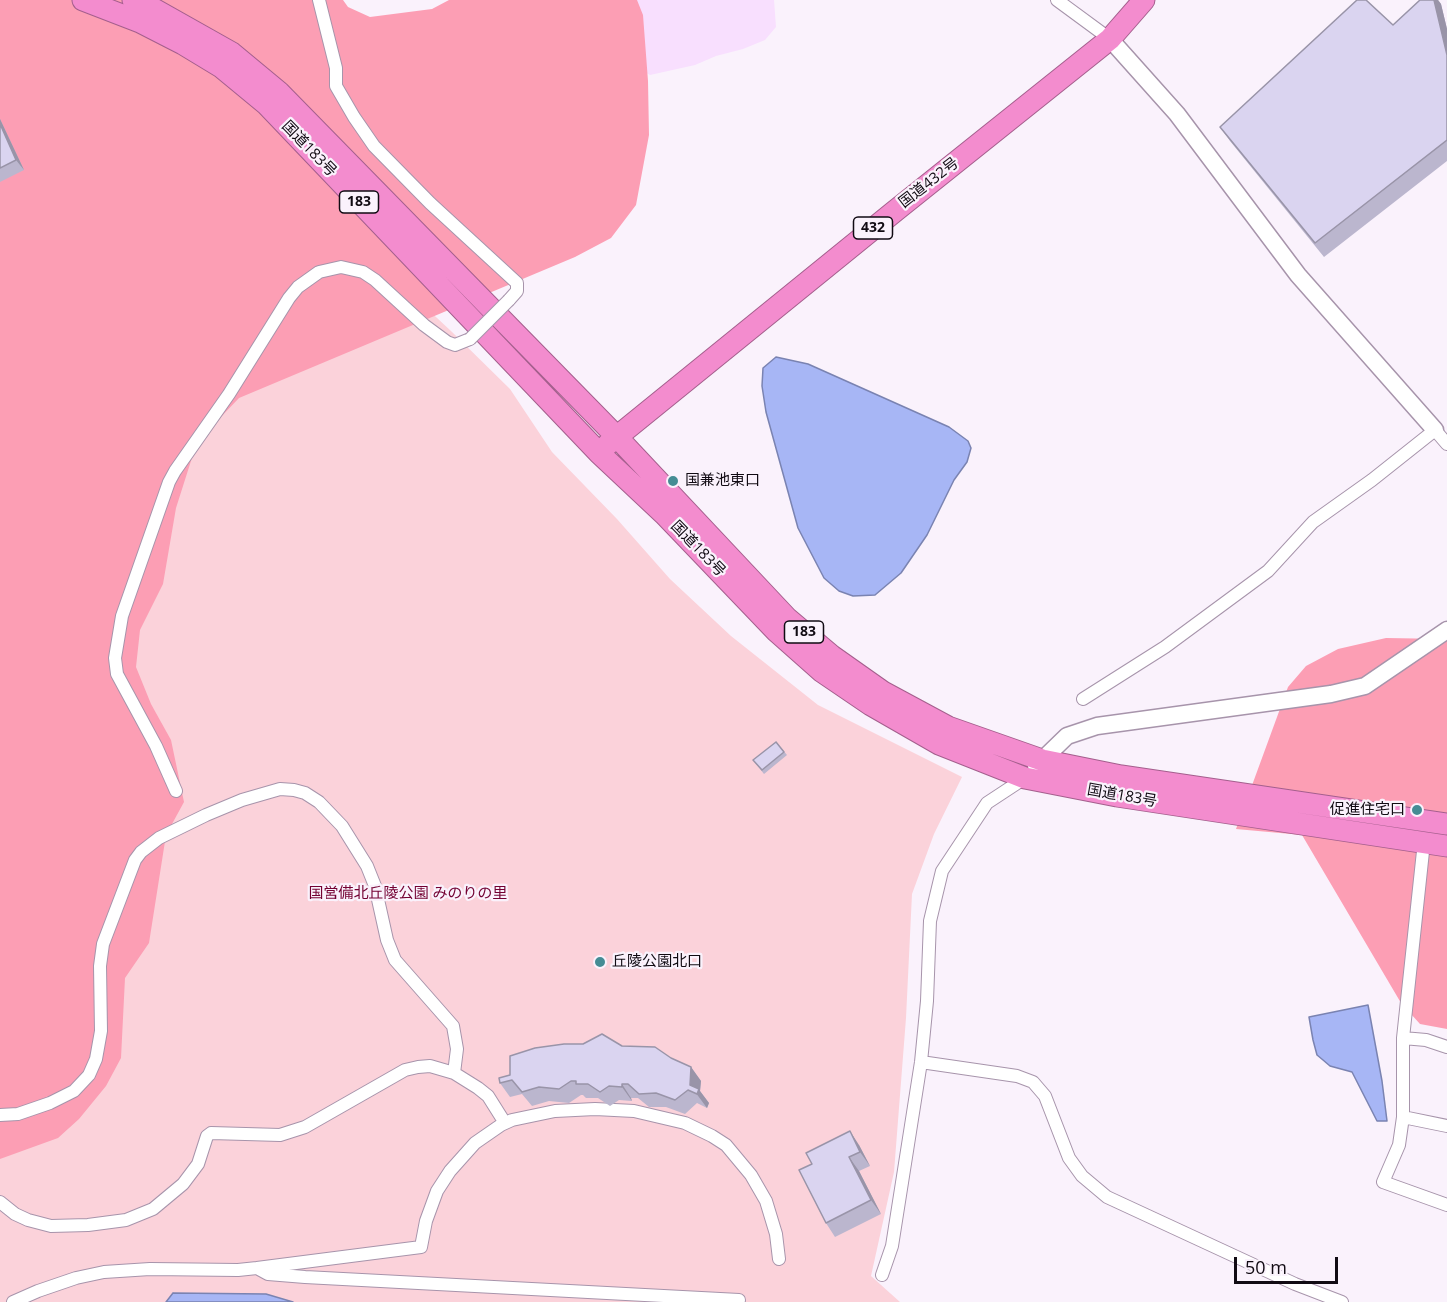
<!DOCTYPE html>
<html>
<head>
<meta charset="utf-8">
<style>
	body { margin:0 }
	#map { position:relative; width:1447px; height:1302px; overflow:hidden; background:#faf2fc; font-family:"Open Sans",sans-serif }
	canvas { display:block }
	.scale { position:absolute; left:1234px; top:1257px; width:104px; height:27px; box-sizing:border-box; border:3px solid #110b13; border-top:0; padding-left:8px; font-size:18px; line-height:21px; white-space:nowrap; color:#110b13; -webkit-text-stroke:4px #faf2fc; paint-order:stroke }
</style>
</head>
<body>
<div id="map">
<canvas width="1447" height="1302"></canvas>
<div class="scale">50 m</div>
</div>
<script>
const context = document.querySelector('canvas').getContext('2d');
context.lineJoin = 'round';
function paint(path, color) { context.fillStyle = color; context.fill(path, 'evenodd'); }
const poly = rows => new Path2D(rows.map(r => 'M' + r).join(''));
function strokePath(path, color, width, dash) { context.strokeStyle = color; context.lineWidth = width; context.lineCap = dash ? 'butt' : 'round'; context.setLineDash(dash || []); context.stroke(path); }
function drawText(font, color, halo, rows, align = 'center') {
  context.font = font + ' "Open Sans","Noto Sans JP",sans-serif'; context.lineWidth = 4.5; context.setLineDash([]); context.textBaseline = 'middle'; context.strokeStyle = halo; context.fillStyle = color; for (const [text, x, y, turn = 0] of rows) {
    context.save(); context.translate(x, y); context.rotate((+turn || 0) * Math.PI / 180); context.textAlign = isNaN(turn) ? turn : align; if (halo) context.strokeText(text, 0, 0); context.fillText(text, 0, 0); context.restore();
  }
}
const built = poly([
	[617,0,774,0,776,27,765,40,743,49,716,56,695,65,650,75,639,69]
]);
const green = poly([
	[321,210,451,331,510,389,552,452,617,519,670,579,731,636,818,705,962,777,934,834,912,894,906,1018,894,1172,871,1276,900,1302,0,1302,0,229]
]);
const forest = poly([
	[0,0,343,0,348,7,370,17,432,9,449,0,637,0,643,15,648,81,649,135,636,205,611,238,575,257,239,398,197,442,176,508,163,584,140,630,136,667,151,704,171,740,184,802,166,835,149,943,125,978,121,1058,106,1086,79,1119,58,1138,0,1159],
	[1386,638,1447,639,1447,1029,1420,1024,1401,1003,1302,835,1236,829,1288,687,1306,666,1338,649]
]);
const water = poly([
	[776,357,808,364,949,427,968,441,971,448,967,462,954,480,927,535,901,573,875,595,853,596,839,591,824,578,798,528,766,412,762,386,763,368,776,357],
	[1368,1005,1382,1081,1387,1121,1377,1121,1352,1072,1330,1066,1323,1060,1317,1055,1313,1040,1309,1017,1368,1005],
	[173,1293,266,1294,293,1302,166,1302,173,1293]
]);
const street = poly([
	[319,0,336,68,336,86,354,117,374,146,430,203,517,283,517,291,509,300],
	[1057,0,1110,39],
	[1083,699,1165,647,1268,571,1313,522,1372,480,1435,430,1447,444],
	[176,791,156,746,117,674,115,658,122,616,169,482,175,471,229,394,289,298,298,287,319,272,341,267,363,272,375,280,424,325,447,342,455,345,470,339],
	[1424,842,1403,1038,1403,1117,1399,1145,1383,1182,1447,1205],
	[1403,1038,1426,1040,1447,1047],
	[921,1062,1017,1076,1033,1082,1045,1096,1069,1158,1082,1176,1107,1197,1295,1284,1342,1302],
	[0,1115,18,1114,50,1103,74,1091,89,1075,96,1059,101,1031,100,966,103,944,135,860,141,852,159,838,206,815,242,800,280,789,294,790,305,793,319,802,342,826,367,866,375,886,387,940,395,960,453,1026,457,1049,454,1073,478,1088,488,1096,505,1123],
	[1403,1117,1447,1126],
	[0,1202,15,1214,28,1220,51,1226,88,1225,126,1220,153,1209,183,1184,198,1164,207,1136,211,1133,280,1135,305,1127,405,1070,418,1067,430,1066,454,1073],
	[257,1268,421,1247,426,1221,437,1191,450,1171,475,1143,501,1125,512,1120,555,1111,595,1109,634,1111,685,1123,712,1136,726,1145,751,1175,766,1201,776,1234,779,1259],
	[882,1275,892,1246,921,1062,927,1001,930,921,942,871,987,803,1025,778],
	[13,1302,38,1291,76,1278,104,1272,150,1269,238,1270,257,1268,268,1274,305,1277,739,1300]
]);
const secondary = poly([
	[1110,39,1177,114,1298,275,1435,430],
	[1036,766,1067,736,1097,726,1331,694,1365,686,1447,630]
]);
const highway = poly([
	[83,0,140,22,183,44,221,67,267,105,599,453,664,514,777,632,821,671,871,705,939,744,1025,778,1117,796,1447,846],
	[133,0,145,4,232,53,279,92,616,436,787,618,832,656,883,692,948,727,1042,760,1121,776,1447,824],
	[608,444,895,211,1110,39,1144,0]
]);
const streetBridge = poly([
	[470,339,509,300]
]);
const wall = poly([
	[1420,0,1438,0,1441,4,1447,29,1447,161,1324,257,1230,141,1220,127,1393,25],
	[0,119,24,170,0,182],
	[776,742,787,755,764,774,753,760],
	[622,1046,671,1058,691,1067,701,1081,700,1091,709,1103,707,1108,697,1103,685,1114,666,1107,649,1107,638,1098,631,1098,632,1101,619,1100,610,1106,598,1098,586,1098,583,1095,581,1095,569,1103,549,1101,532,1106,522,1094,510,1097,500,1083],
	[859,1145,870,1166,859,1171,881,1214,835,1237,826,1223,799,1170]
]);
const shadedWall = poly([
	[1434,0,1438,0,1441,4,1447,29,1447,55],
	[0,119,24,170,16,160,0,124],
	[691,1067,701,1081,700,1091,709,1103,707,1108,690,1085],
	[622,1084,631,1098,632,1101,622,1087],
	[850,1131,859,1145,870,1166,860,1152],
	[849,1157,859,1171,881,1214,871,1200]
]);
const building = poly([
	[1357,0,1366,0,1393,25,1420,0,1434,0,1447,55,1447,140,1315,243,1220,127,1357,0],
	[0,124,16,160,0,168,0,124],
	[776,742,784,752,762,770,753,760,776,742],
	[602,1034,622,1046,655,1047,671,1058,691,1067,690,1085,699,1089,697,1094,688,1090,675,1100,656,1093,639,1094,628,1084,622,1084,622,1087,609,1086,600,1092,588,1084,576,1084,576,1081,571,1081,559,1089,539,1087,522,1092,512,1080,500,1083,499,1078,510,1075,510,1056,535,1048,564,1044,583,1044,602,1034],
	[850,1131,860,1152,849,1157,871,1200,826,1223,799,1170,812,1164,806,1153,850,1131]
]);
const markers = [
	[673,481,6,"#458c94"],
	[1417,810,6,"#458c94"],
	[600,962,6,"#458c94"]
];
const shields = [
	[359,202,39],
	[873,228,39],
	[804,632,39]
];
const shieldNames = [
	["183",359,202],
	["432",873,228],
	["183",804,632]
];
const streetNames = [
	["国道183号",309,149,46],
	["国道432号",929,183,-38],
	["国道183号",698,549,46],
	["国道183号",1122,796,10]
];
const poiNames = [
	["国兼池東口",685,481],
	["促進住宅口",1405,810,"right"],
	["丘陵公園北口",612,962]
];
const parkNames = [
	["国営備北丘陵公園 みのりの里",408,894]
];
paint(built, '#f8dffe');
paint(green, '#fbd2da');
paint(forest, '#fc9eb4');
paint(water, '#a7b6f5');
strokePath(water, '#7a83b1', 1.5);
strokePath(street, '#a794ab', 14);
strokePath(secondary, '#a794ab', 19);
strokePath(highway, '#a45f8d', 23);
strokePath(street, '#fff', 12);
strokePath(secondary, '#fff', 16);
strokePath(highway, '#f38cce', 21);
strokePath(streetBridge, '#a794ab', 14, []);
strokePath(streetBridge, '#fff', 12);
paint(wall, '#bbb6ce');
paint(shadedWall, '#9994a8');
paint(building, '#dad4f0');
strokePath(building, '#9994a8', 1.5);
for (const [x, y, r, color] of markers) { const dot = new Path2D(); dot.arc(x, y, r, 0, 2 * Math.PI); context.fillStyle = color; context.fill(dot); strokePath(dot, '#faf2fc', 2); }
for (const [x, y, w] of shields) { const box = new Path2D(); box.roundRect(x - w / 2, y - 11, w, 22, 4.5); context.fillStyle = '#faf2fc'; context.fill(box); strokePath(box, '#110b13', 1.5); }
drawText('bold 14px', '#110b13', null, shieldNames);
drawText('15px', '#110b13', '#faf2fc', streetNames);
drawText('15px', '#110b13', '#faf2fc', poiNames, 'left');
drawText('15px', '#730032', '#faf2fc', parkNames);
</script>
</body>
</html>
